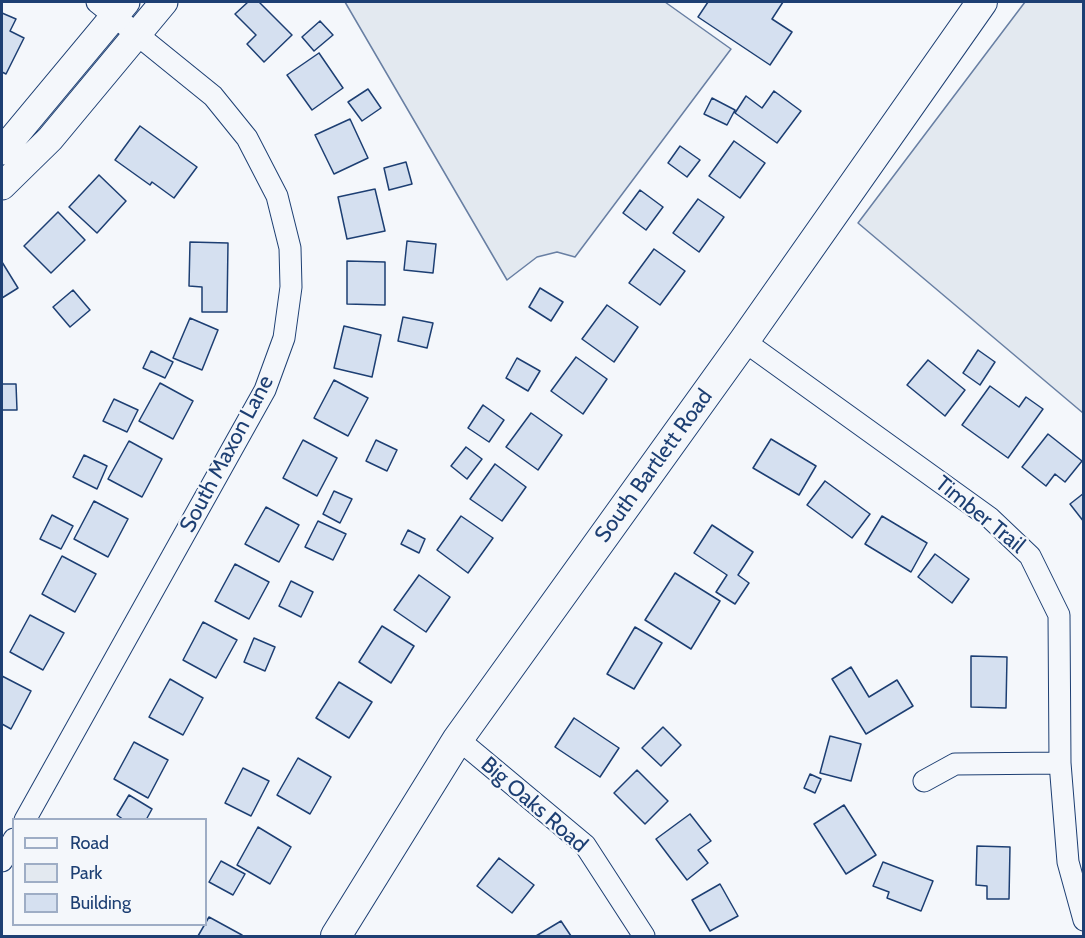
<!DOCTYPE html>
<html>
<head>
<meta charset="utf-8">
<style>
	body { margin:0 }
	#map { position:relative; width:1085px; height:938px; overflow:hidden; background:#f4f7fb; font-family:Cabin,sans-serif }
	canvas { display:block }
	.frame { position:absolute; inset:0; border:3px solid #1d3f73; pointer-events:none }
	.legend { position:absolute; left:12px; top:818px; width:195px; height:108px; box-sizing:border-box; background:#f4f7fb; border:2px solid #9eadc5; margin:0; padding:8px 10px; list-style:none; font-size:18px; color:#1d3f73 }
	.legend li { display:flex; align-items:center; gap:12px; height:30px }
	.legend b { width:30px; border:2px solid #9eadc5 }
</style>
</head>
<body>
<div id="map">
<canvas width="1085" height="938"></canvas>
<div class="frame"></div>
<ul class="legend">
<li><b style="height:8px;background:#f4f7fb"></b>Road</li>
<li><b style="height:16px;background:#e3e9f0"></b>Park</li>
<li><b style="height:16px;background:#d5e0f0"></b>Building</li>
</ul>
</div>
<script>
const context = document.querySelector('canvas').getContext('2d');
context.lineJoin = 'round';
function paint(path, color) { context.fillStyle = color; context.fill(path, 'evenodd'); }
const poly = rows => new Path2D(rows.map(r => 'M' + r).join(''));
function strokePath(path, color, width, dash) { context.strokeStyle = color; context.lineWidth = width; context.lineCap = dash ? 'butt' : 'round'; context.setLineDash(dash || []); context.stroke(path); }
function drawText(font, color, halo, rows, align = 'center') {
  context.font = font + ' Cabin,sans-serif'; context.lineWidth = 4.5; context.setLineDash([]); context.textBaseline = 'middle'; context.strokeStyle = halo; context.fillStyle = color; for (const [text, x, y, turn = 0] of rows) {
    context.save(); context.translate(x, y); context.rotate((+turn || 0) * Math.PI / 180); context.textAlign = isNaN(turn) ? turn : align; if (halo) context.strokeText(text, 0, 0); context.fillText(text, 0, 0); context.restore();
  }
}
const green = poly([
	[345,2,665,2,731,49,575,257,557,252,537,257,507,280,345,2],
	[1025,2,1083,2,1083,413,858,223,1025,2]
]);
const building = poly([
	[248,2,259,2,292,35,264,62,247,44,256,35,235,14,248,2],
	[708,2,783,2,772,19,792,32,770,65,698,17,708,2],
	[2,13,16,19,10,31,24,38,6,74,2,72,2,13],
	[320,21,333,35,314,51,302,37,320,21],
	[319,53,343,88,312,110,287,75,319,53],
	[368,89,381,108,362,121,348,102,368,89],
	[774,91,801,111,777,143,735,113,746,96,762,108,774,91],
	[712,98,735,110,727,125,704,114,712,98],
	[350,119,368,158,334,174,315,135,350,119],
	[140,126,197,167,174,198,152,182,150,185,115,160,140,126],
	[734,141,765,163,740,198,709,176,734,141],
	[680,146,700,160,687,177,668,163,680,146],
	[406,162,412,184,389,190,384,168,406,162],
	[99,175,126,201,97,233,69,207,99,175],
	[375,189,385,231,347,239,338,197,375,189],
	[640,190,663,207,646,230,623,213,640,190],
	[698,199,724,217,699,252,673,233,698,199],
	[58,212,85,240,51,273,24,246,58,212],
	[407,241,436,244,433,273,404,270,407,241],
	[190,242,228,243,227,312,202,312,202,287,189,286,190,242],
	[654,249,685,271,660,305,629,283,654,249],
	[347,261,385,262,385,305,347,304,347,261],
	[2,262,18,288,2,298,2,262],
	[540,288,563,302,551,321,529,307,540,288],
	[73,290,90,310,70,327,53,307,73,290],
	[607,305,638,327,614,362,582,339,607,305],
	[403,317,433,323,427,348,398,341,403,317],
	[190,318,218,330,202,370,173,358,190,318],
	[344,326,381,335,372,377,334,368,344,326],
	[978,350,995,362,980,385,963,373,978,350],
	[151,351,173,362,165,378,143,368,151,351],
	[576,357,607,379,583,414,551,391,576,357],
	[517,358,540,371,528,391,506,378,517,358],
	[928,360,965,390,945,416,907,385,928,360],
	[334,380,368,398,348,436,314,418,334,380],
	[160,383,193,401,173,439,139,421,160,383],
	[2,384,16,384,17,410,2,410,2,384],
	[990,386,1019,407,1026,397,1043,409,1008,458,962,425,990,386],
	[114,399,138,410,127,432,103,421,114,399],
	[483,405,504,420,489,442,468,428,483,405],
	[531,413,562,435,538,470,506,447,531,413],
	[1048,434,1082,461,1065,482,1055,474,1046,486,1022,467,1048,434],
	[771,439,816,466,799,495,753,468,771,439],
	[303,440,337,458,317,496,283,478,303,440],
	[376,440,397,450,387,471,366,461,376,440],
	[129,441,162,459,142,497,108,479,129,441],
	[466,447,482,459,467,479,451,466,466,447],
	[84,455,107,466,97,489,73,477,84,455],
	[495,464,526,487,502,521,470,499,495,464],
	[825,481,870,514,852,538,807,505,825,481],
	[334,491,352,499,340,523,323,514,334,491],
	[1084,493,1084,522,1070,504,1084,493],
	[94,501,128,519,108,557,74,539,94,501],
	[266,507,299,525,279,562,245,544,266,507],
	[52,515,73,526,61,549,40,539,52,515],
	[461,516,493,538,468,573,437,550,461,516],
	[882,516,927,543,911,572,865,544,882,516],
	[318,521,346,534,333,560,305,547,318,521],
	[712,525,753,552,738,575,749,583,735,604,716,592,727,575,694,553,712,525],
	[408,530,425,539,419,553,401,544,408,530],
	[935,554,969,579,952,603,918,577,935,554],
	[62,556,96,574,75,612,42,594,62,556],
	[235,564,269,582,249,619,215,601,235,564],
	[675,573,720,601,691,649,645,620,675,573],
	[419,575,450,597,426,632,394,610,419,575],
	[291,581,313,592,301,617,279,606,291,581],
	[30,615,64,633,43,670,10,652,30,615],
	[203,622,237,640,216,678,183,660,203,622],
	[382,626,414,646,391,683,359,662,382,626],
	[635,627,662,643,634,689,607,674,635,627],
	[254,638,275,647,265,671,244,662,254,638],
	[971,656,1007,657,1006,708,971,707,971,656],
	[851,667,869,697,897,680,913,706,866,734,832,679,851,667],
	[2,676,31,691,11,729,2,724,2,676],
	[170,679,203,698,183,735,149,717,170,679],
	[339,682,372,702,349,738,316,718,339,682],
	[574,718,619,748,600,777,555,747,574,718],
	[663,727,681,745,661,766,642,748,663,727],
	[830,736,861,744,851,781,820,773,830,736],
	[134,742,168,760,148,798,114,779,134,742],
	[298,758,331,777,310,814,277,795,298,758],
	[243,768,269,781,251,816,225,803,243,768],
	[637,770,668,801,645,824,614,793,637,770],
	[810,774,821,779,815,793,804,788,810,774],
	[129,795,152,809,146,820,124,820,117,815,129,795],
	[844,805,876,855,846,874,814,824,844,805],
	[690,814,711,841,698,850,708,863,687,880,656,839,690,814],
	[258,827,291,847,270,884,237,865,258,827],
	[977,846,1010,847,1009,899,987,899,987,886,976,885,977,846],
	[499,858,534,885,512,913,477,886,499,858],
	[221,861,245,874,233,895,209,882,221,861],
	[883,862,933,881,921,911,887,898,889,892,873,886,883,862],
	[720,884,738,916,710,931,692,900,720,884],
	[209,917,242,935,241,936,198,936,209,917],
	[561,921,571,936,536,936,561,921]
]);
const minor = poly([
	[744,341,990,518,1030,556,1059,615,1060,763,1068,862,1084,920],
	[458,739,585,845,644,936],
	[924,781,955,764,1060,763],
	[25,820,265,390,284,338,291,287,290,248,277,196,247,138,213,96,97,2],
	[2,861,14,839]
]);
const tertiary = poly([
	[2,151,126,2],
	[2,186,50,139,164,2]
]);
const secondary = poly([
	[336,936,458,739,744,341,982,2]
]);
const streetNames = [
	["South Maxon Lane",227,454,-62],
	["South Bartlett Road",654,466,-54],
	["Timber Trail",980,515,39],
	["Big Oaks Road",534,805,41]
];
paint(green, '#e3e9f0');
strokePath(green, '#687fa3', 1.5);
paint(building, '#d5e0f0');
strokePath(building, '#1d3f73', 1.5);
strokePath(minor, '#1d3f73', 23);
strokePath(tertiary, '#1d3f73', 29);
strokePath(secondary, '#1d3f73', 32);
strokePath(minor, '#f4f7fb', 21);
strokePath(tertiary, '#f4f7fb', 27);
strokePath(secondary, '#f4f7fb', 30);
drawText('22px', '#1d3f73', '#f4f7fb', streetNames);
</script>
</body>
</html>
